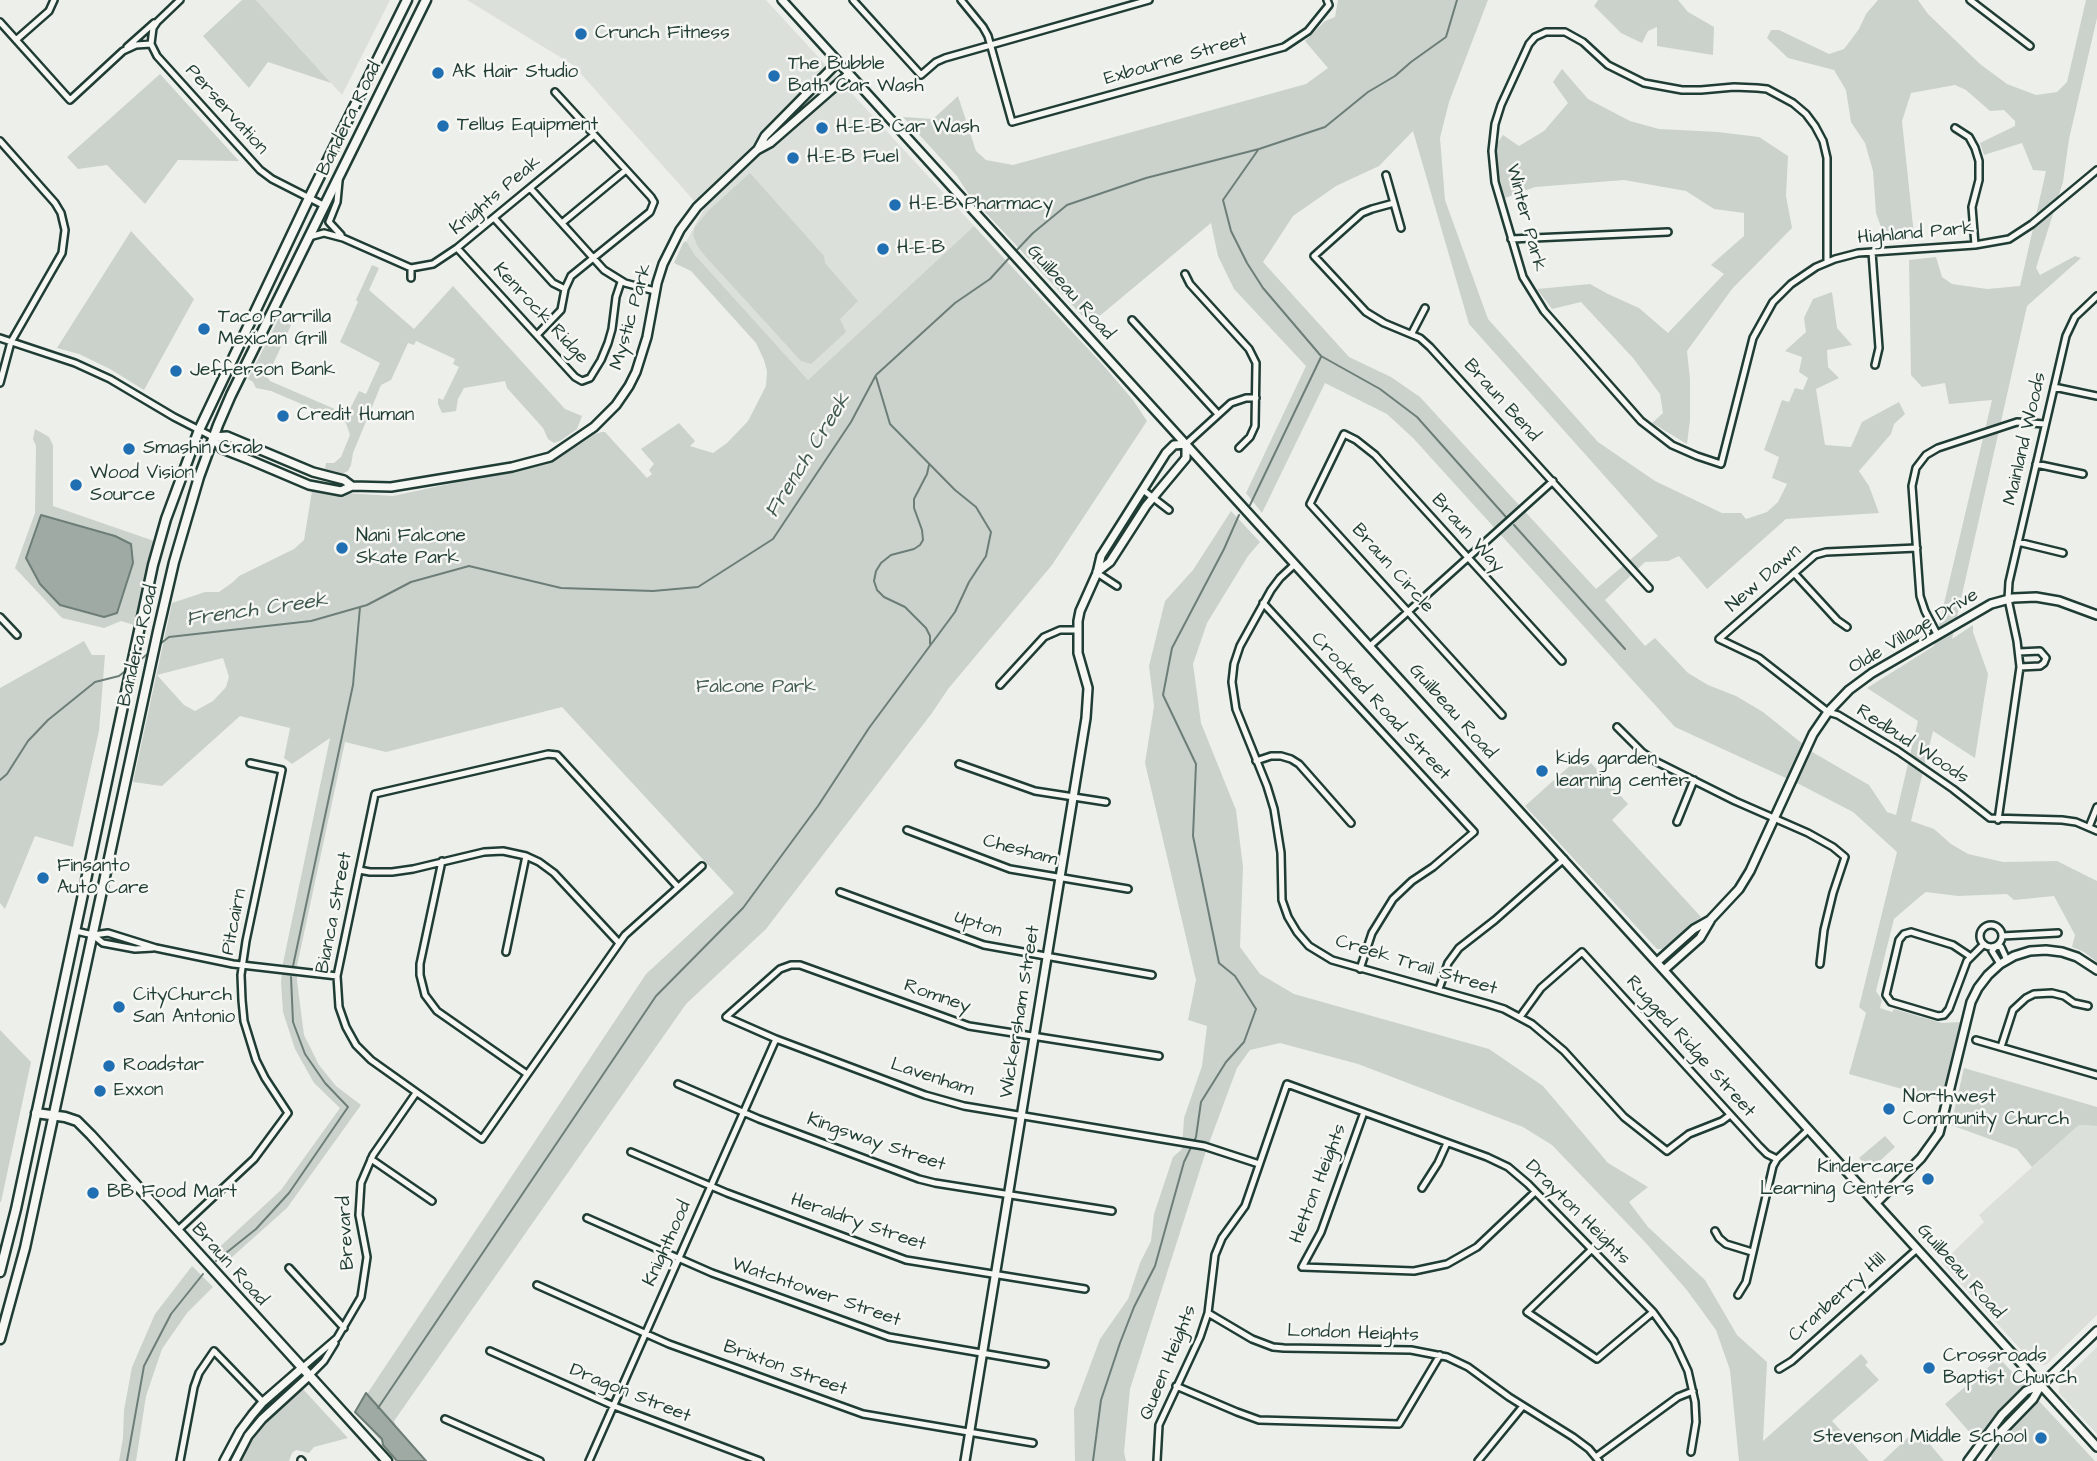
<!DOCTYPE html>
<html>
<head>
<meta charset="utf-8">
<style>
	body { margin:0 }
	canvas { display:block; background:#edefea }
</style>
</head>
<body>
<canvas width="2097" height="1461"></canvas>
<script>
const context = document.querySelector('canvas').getContext('2d');
context.lineJoin = 'round';
function paint(path, color) { context.fillStyle = color; context.fill(path, 'evenodd'); }
const poly = rows => new Path2D(rows.map(r => 'M' + r).join(''));
function strokePath(path, color, width, dash) { context.strokeStyle = color; context.lineWidth = width; context.lineCap = dash ? 'butt' : 'round'; context.setLineDash(dash || []); context.stroke(path); }
function drawText(font, color, halo, rows, align = 'center') {
  context.font = font + ' "Architects Daughter",sans-serif'; context.lineWidth = 5; context.setLineDash([]); context.textBaseline = 'middle'; context.strokeStyle = halo; context.fillStyle = color; for (const [text, x, y, turn = 0] of rows) {
    context.save(); context.translate(x, y); context.rotate((+turn || 0) * Math.PI / 180); context.textAlign = isNaN(turn) ? turn : align; if (halo) context.strokeText(text, 0, 0); context.fillText(text, 0, 0); context.restore();
  }
}
const built = poly([
	[256,0,390,0,342,95],
	[467,0,766,0,974,226,808,380,695,255,686,242,704,209,696,203,573,65],
	[2079,1125,2097,1126,2097,1315,2046,1365,2034,1364,1942,1263,1984,1222,1979,1215],
	[2097,1347,2097,1434,2059,1393,2060,1383]
]);
const green = poly([
	[242,0,256,0,331,83,268,62,249,88,203,36],
	[1338,0,1488,0,1449,102,1440,138,1445,200,1488,319,1598,442,1655,481,1722,513,1741,513,1746,519,1767,512,1778,502,1787,484,1772,478,1779,457,1764,450,1782,400,1789,402,1795,388,1803,390,1808,378,1799,372,1802,357,1785,351,1806,332,1804,318,1813,299,1832,292,1837,328,1852,345,1827,350,1828,367,1839,378,1816,389,1825,445,1851,447,1862,422,1899,402,1905,414,1894,424,1891,434,1859,471,1869,486,1879,513,1786,519,1707,589,1679,556,1668,561,1645,562,1605,600,1645,646,1655,638,1688,673,1708,685,1736,696,1763,712,1814,753,1869,785,1887,812,1896,815,1918,721,1867,688,1934,646,1992,400,1949,404,1945,383,1922,387,1911,375,1909,260,1936,257,1942,277,1952,284,1987,289,2020,286,2046,171,2033,170,2022,143,1984,155,1980,143,2015,126,2015,121,2004,110,1990,111,1966,90,1955,85,1911,93,1902,121,1914,235,1886,241,1876,213,1873,171,1865,143,1851,122,1846,90,1834,70,1788,58,1767,38,1771,30,1779,30,1829,54,1844,49,1859,29,1866,14,1878,0,1918,0,1928,14,1980,64,2007,84,2036,95,2057,92,2067,82,2086,0,2097,0,2097,18,2069,139,2063,182,2036,268,2040,275,2075,256,2081,258,2027,306,1952,639,1973,625,1973,632,1988,674,1975,758,1933,731,1911,821,1934,829,1951,844,1968,854,2003,862,2057,861,2097,881,2097,962,2084,952,2072,947,2075,935,2054,896,2014,900,2007,894,1958,896,1926,892,1917,899,1894,919,1876,991,1882,1000,1880,1008,1892,1012,1894,1009,1942,1023,1960,1022,1941,1100,1849,1074,1866,1013,1859,1007,1897,852,1853,812,1801,785,1675,727,1413,438,1387,414,1325,383,1262,513,1246,493,1306,366,1234,289,1218,256,1211,223,1090,324,969,195,957,176,903,117,933,119,958,96,976,151,986,160,1013,165,1306,84,1328,68,1305,41,1325,21,1335,17],
	[1413,131,1469,324,1658,536,1596,589,1420,397,1391,377,1349,357,1263,262,1293,216,1336,186,1379,166],
	[1598,0,1678,0,1688,12,1714,27,1713,55,1657,46,1657,27,1648,31,1642,43,1621,33,1594,6],
	[1562,69,1588,99,1630,121,1659,129,1718,132,1759,137,1788,156,1786,196,1792,228,1732,289,1687,351,1690,379,1690,420,1687,444,1652,423,1663,413,1660,394,1633,358,1581,302,1552,309,1537,289,1590,284,1608,294,1639,308,1668,333,1724,274,1711,265,1744,236,1744,213,1714,209,1686,191,1624,180,1535,187,1505,198,1498,174,1496,145,1503,135,1519,146,1544,131,1568,103,1553,82],
	[160,74,239,161,178,160,145,204,107,165,78,169,67,157],
	[750,173,824,256,825,263,858,301,840,319,846,332,811,364,801,361,706,257,698,247,693,235,695,227,709,210],
	[974,226,1103,365,1133,400,1147,421,1052,565,948,689,932,713,766,929,686,1004,394,1421,409,1461,399,1461,355,1412,646,974,734,893,562,707,386,752,345,742,297,966,297,981,304,1035,319,1065,336,1086,361,1105,287,1208,222,1266,212,1254,281,1190,340,1108,314,1083,295,1049,283,1012,281,982,283,963,330,738,292,764,284,758,290,728,240,716,162,786,133,782,172,603,205,592,219,592,233,582,239,576,294,549,304,540,312,491,393,496,537,465,577,446,595,434,602,432,605,432,647,478,652,474,649,470,654,464,641,449,679,423,695,441,690,446,713,453,727,443,748,421,766,386,767,371,764,360,756,343,691,271,674,263,683,243,686,241,695,255,808,380],
	[223,658,229,677,226,687,213,701,195,711,184,705,157,675],
	[131,231,194,299,144,390,110,369,79,354,57,348],
	[372,265,379,268,369,290,414,329,453,286,565,409,582,416,577,429,560,441,554,443,548,439,543,428,507,388,505,381,464,388,458,399,456,411,442,413,438,404,438,398,443,400,459,367,453,364,455,359,416,341,414,345,408,343,391,380,381,385,353,453,351,465,348,471,342,474,325,469,326,463,334,463,341,457,350,435,346,423,271,391,256,388,253,382,248,379,280,316,286,317,293,321,267,377,270,381,344,413,350,409,359,391,366,394,380,363,340,342,358,302,356,300],
	[35,429,49,437,53,445,53,506,154,541,134,625,121,621,104,628,62,618,15,568,35,513,36,446,33,439],
	[1231,511,1260,542,1248,556,1207,623,1193,664,1201,723,1236,810,1243,867,1240,947,1260,974,1294,994,1489,1049,1543,1086,1608,1163,1648,1187,1629,1202,1648,1227,1705,1280,1737,1335,1767,1362,1763,1441,1861,1354,1868,1362,1865,1365,1879,1380,1832,1421,1869,1461,1739,1461,1730,1370,1716,1330,1686,1289,1645,1242,1552,1145,1523,1127,1358,1064,1280,1043,1250,1050,1237,1068,1205,1154,1130,1389,1124,1452,1126,1461,1075,1461,1074,1409,1100,1339,1128,1299,1140,1263,1151,1241,1154,1214,1173,1157,1182,1149,1184,1118,1202,1066,1207,1026,1188,1020,1196,980,1145,763,1154,706,1149,666,1165,601,1193,570],
	[84,641,92,655,105,655,99,731,73,847,35,836,5,909,0,903,0,688],
	[1583,754,1628,804,1612,820,1701,917,1662,949,1657,949,1525,806],
	[0,1030,31,1062,1,1202,0,1202],
	[1964,1068,2097,1107,2097,1126,2079,1125,2032,1167,2017,1149,1951,1125],
	[1885,1136,1895,1147,1870,1170,1859,1158],
	[192,1266,213,1287,187,1313,162,1349,146,1396,136,1461,119,1461,123,1438,124,1410,132,1367,155,1314],
	[1999,1358,2095,1461,1990,1461,1992,1458,1945,1404],
	[301,1387,348,1438,314,1447,309,1453,296,1450,292,1453,289,1461,240,1461,259,1430],
	[1917,1429,1944,1461,1883,1461,1886,1458]
]);
const water = poly([
	[41,515,115,536,131,544,133,563,117,613,104,617,60,605,40,584,26,558,41,515],
	[366,1393,426,1461,397,1461,383,1445,382,1439,355,1412,366,1393]
]);
const stream = poly([
	[1258,150,1223,200,1231,231,1247,263,1263,288,1321,356,1380,389,1417,417,1506,517],
	[1014,253,1033,233,1067,205,1146,178,1259,149,1325,127,1368,92,1395,76,1411,62,1446,37,1457,0],
	[929,465,927,474,914,499,914,508,922,530,923,540,920,545,914,549,891,555,881,563,876,571,874,581,877,590,884,597,905,607,926,628,930,636,930,644],
	[1250,505,1321,357],
	[1514,525,1625,649],
	[160,644,169,637,311,621,367,605,411,582,469,566,561,588,653,591,698,587,773,539,851,422,876,375,955,303,990,279,1010,257],
	[135,664,150,652],
	[0,780,7,774,28,741,48,720,95,682,119,676,128,669],
	[293,966,353,685,360,607],
	[216,1261,256,1229,289,1193,348,1107,325,1083,305,1054,293,1022,291,977],
	[378,1408,656,996,743,908,818,806,869,728,955,612,969,582,986,556,991,532,976,507,955,490,890,424,876,377],
	[127,1461,144,1366,171,1314,203,1274],
	[1093,1461,1101,1400,1120,1343,1134,1307,1155,1266,1184,1162,1196,1137,1201,1102,1226,1062,1244,1042,1256,1009,1235,976,1219,963,1193,836,1196,764,1163,695,1172,648,1224,549,1239,515]
]);
const street = poly([
	[180,0,157,22,153,28,151,44,157,56,260,170,272,179,325,206],
	[853,0,921,75,936,62,945,58,1149,0],
	[961,0,983,27,988,36,1012,122,1284,47,1308,31,1329,5,1327,0],
	[1970,0,2030,46],
	[0,22,70,100,123,51,136,45,151,44],
	[16,40,49,11,54,0],
	[127,47,154,23],
	[1955,128,1969,137,1975,148,1979,161,1979,180,1972,207,1975,245],
	[0,141,55,203,61,213,65,230,62,253,11,342,0,383],
	[1386,175,1401,228],
	[339,181,337,202,329,222,341,235],
	[530,188,604,270,625,283,655,291],
	[1394,203,1372,209,1362,213,1314,256,1366,312,1384,323,1420,338,1430,347,1649,588],
	[494,218,553,283,565,289],
	[562,223,626,170],
	[309,237,324,233,343,238,411,268,433,264,457,248,594,135],
	[1511,239,1668,232],
	[457,248,575,377,582,381,590,378,601,360,608,343,612,329,616,297,621,282],
	[1872,252,1879,348,1875,365],
	[1827,262,1827,158,1823,141,1815,126,1806,114,1793,103,1767,89,1757,88,1734,87,1701,90,1682,90,1644,83,1608,65,1583,42,1565,32,1546,32,1535,37,1529,44,1501,105,1495,124,1492,151,1495,182,1523,277,1544,311,1641,421,1672,445,1697,456,1721,464,1753,338,1773,302,1791,284,1816,267,1835,259,1858,253,1975,245,2009,239,2032,224,2097,170],
	[1185,274,1190,284,1249,349,1256,363,1255,426,1250,437,1239,448],
	[411,278,411,268],
	[1132,320,1218,414],
	[1412,333,1425,308],
	[537,335,561,310,565,289,571,276,650,212,654,202,651,197,555,92],
	[0,338,75,363,110,379,174,417,213,437],
	[2054,387,2097,396],
	[1186,444,1231,403,1246,398,1256,398],
	[2036,464,2083,474],
	[1143,490,1169,510],
	[2018,542,2063,553],
	[1917,548,1826,552,1815,555,1719,639,1759,658,1828,712,1838,715,1898,751,1953,789,1990,818,2062,820,2076,822,2097,831],
	[1295,564,1280,578,1271,590,1240,646,1234,664,1232,682,1236,709,1267,786,1274,809,1281,853,1282,900,1288,917,1297,932,1309,946,1332,960,1488,1004,1504,1009,1532,1024,1564,1051,1624,1117,1667,1151,1689,1134,1722,1121,1730,1115],
	[1097,573,1117,586],
	[1794,573,1837,620,1847,627],
	[1263,603,1474,832,1433,867,1412,881,1393,899,1372,933,1360,969],
	[0,617,17,635],
	[1937,634,1925,611,1920,596,1912,486,1916,468,1926,455,1938,448,2017,422,2045,424],
	[1370,646,1553,481],
	[2019,652,2040,651,2046,658,2044,663,2040,666,2020,667],
	[1000,685,1044,637,1060,630,1077,630],
	[1502,715,1310,504,1344,434,1356,440,1375,455,1562,661],
	[1617,727,1642,752,1655,761,1735,801,1808,833,1833,847,1845,857,1833,893,1824,930,1820,964],
	[1256,761,1271,756,1281,756,1291,759,1299,764,1351,823],
	[959,764,1035,791,1106,802],
	[1998,820,2020,667,2017,641,2008,599,2009,582,2066,336,2075,317,2097,296],
	[1677,822,1694,780],
	[2089,827,2097,807],
	[907,830,1010,869,1128,889],
	[442,861,420,964,420,975,425,995,437,1011,527,1074],
	[359,870,370,872,392,872,413,869,484,852,503,851,526,856,539,862,554,873,619,943],
	[678,887,557,755,548,754,375,794,337,976,339,1007,346,1027,356,1045,371,1060,482,1139,625,935,702,866],
	[840,892,984,945,1152,975],
	'1980 936a11 11 0 1 1 22 0a11 11 0 1 1-22 0Z',
	[76,931,93,935,108,933,156,948,233,964,337,976],
	[93,935,103,943,135,949,153,948],
	[2002,936,2058,933],
	[506,952,526,856],
	[1971,957,1953,945,1911,932,1904,934,1899,940,1886,995,1891,1002,1938,1016,1944,1015,1949,1009,1967,961,1984,944],
	[2000,964,1992,951,1996,946,2001,947,2007,960],
	[1439,989,1448,963,1459,948,1495,920,1564,859],
	[1520,1017,1541,988,1582,952,1759,1146,1767,1154,1777,1159],
	[1976,1040,2097,1075],
	[2001,1047,2013,1010,2026,998,2034,994,2052,993,2064,996,2074,1003,2088,1006],
	[1159,1056,969,1026,800,965,791,965,780,969,726,1017,776,1039,925,1095,964,1106,1204,1146,1259,1164],
	[678,1084,759,1119,919,1179,935,1183,1112,1211],
	[1364,1112,1321,1232,1302,1267,1414,1271,1447,1264,1477,1247,1535,1192],
	[631,1152,727,1193,906,1260,1085,1289],
	[371,1159,432,1201],
	[1422,1188,1438,1163,1447,1143],
	[587,1218,712,1273,889,1337,1045,1364],
	[177,1231,254,1159,288,1113,265,1078,256,1060,244,1021,242,1000,241,975,246,941,282,770,250,763],
	[1715,1231,1719,1238,1726,1244,1752,1252],
	[1592,1249,1527,1312,1597,1359,1653,1312],
	[289,1268,344,1328],
	[537,1285,669,1344,863,1414,1033,1443],
	[1738,1295,1746,1282,1773,1166,1777,1159,1809,1129],
	[1208,1313,1252,1339,1273,1347,1284,1348,1411,1350,1447,1357,1468,1367,1509,1397,1573,1437,1589,1449,1599,1461],
	[490,1351,614,1406,760,1461],
	[302,1368,337,1338,361,1297,367,1257,359,1215,361,1183,373,1155,416,1093],
	[1779,1369,1792,1361,1917,1249],
	[309,1376,324,1361,335,1343],
	[1176,1386,1237,1412,1259,1420,1399,1424,1440,1355],
	[445,1419,540,1461],
	[1596,1457,1678,1397,1693,1391],
	[301,1460,302,1461],
	[180,1461,194,1387,199,1373,214,1351,263,1402],
	[589,1461,776,1039],
	[1157,1461,1159,1425,1200,1337,1208,1313,1215,1255,1222,1238,1245,1206,1287,1084,1487,1157,1508,1167,1528,1184,1653,1312,1674,1341,1688,1371,1695,1402,1696,1422,1691,1452],
	[1478,1461,1523,1406]
]);
const secondary = poly([
	[782,0,2097,1447],
	[758,149,765,136,838,62],
	[352,486,344,480,313,472,227,436,213,437,222,449,250,460,309,485,341,491,352,486,391,487,512,467,550,457,594,427,616,405,629,386,636,372,647,337,657,283,663,264,680,230,697,207,757,150,770,143,849,74],
	[1097,572,1110,562,1146,506,1186,458,1186,444],
	[1657,962,1694,929,1710,920,1739,889,1750,871,1813,734,1828,712,1849,690,1872,673,1991,604,2013,598,2036,597,2059,601,2097,615],
	[1664,970,1700,938,1710,921],
	[1876,1203,1921,1158,1939,1133,1971,1002,1978,988,1988,975,2000,964,2014,956,2030,951,2046,950,2062,952,2077,957,2097,970],
	[224,1461,240,1431,252,1415,263,1402,302,1368],
	[235,1461,248,1436,262,1419,309,1376],
	[965,1461,1086,718,1088,688,1078,653,1078,621,1080,611,1097,573,1101,556,1166,453,1174,445,1186,444],
	[1968,1461,2002,1415,2026,1391,2040,1385],
	[1980,1461,2001,1432,2033,1399,2041,1385,2097,1331]
]);
const primary = poly([
	[36,1113,65,1117,77,1121,91,1135,387,1461],
	[0,1272,16,1209,153,565,166,519,199,430,309,198,407,0],
	[0,1339,25,1248,158,631,174,562,199,477,218,425,231,395,426,0]
]);
const markers = [
	[581,34,7,"#1f6fb2"],
	[438,73,7,"#1f6fb2"],
	[774,76,7,"#1f6fb2"],
	[443,126,7,"#1f6fb2"],
	[822,128,7,"#1f6fb2"],
	[793,158,7,"#1f6fb2"],
	[895,205,7,"#1f6fb2"],
	[883,249,7,"#1f6fb2"],
	[204,329,7,"#1f6fb2"],
	[176,371,7,"#1f6fb2"],
	[283,416,7,"#1f6fb2"],
	[129,449,7,"#1f6fb2"],
	[76,485,7,"#1f6fb2"],
	[342,548,7,"#1f6fb2"],
	[1542,771,7,"#1f6fb2"],
	[43,878,7,"#1f6fb2"],
	[119,1007,7,"#1f6fb2"],
	[109,1066,7,"#1f6fb2"],
	[100,1091,7,"#1f6fb2"],
	[1889,1109,7,"#1f6fb2"],
	[1928,1179,7,"#1f6fb2"],
	[93,1193,7,"#1f6fb2"],
	[1929,1368,7,"#1f6fb2"],
	[2041,1438,7,"#1f6fb2"]
];
const poiNames = [
	["Crunch Fitness",595,34],
	["The Bubble",788,65],
	["Bath Car Wash",788,87],
	["AK Hair Studio",452,73],
	["Tellus Equipment",457,126],
	["H-E-B Car Wash",836,128],
	["H-E-B Fuel",807,158],
	["H-E-B Pharmacy",909,205],
	["H-E-B",897,249],
	["Taco Parrilla",218,318],
	["Mexican Grill",218,340],
	["Jefferson Bank",190,371],
	["Credit Human",297,416],
	["Smashin Crab",143,449],
	["Wood Vision",90,474],
	["Source",90,496],
	["Nani Falcone",356,537],
	["Skate Park",356,559],
	["kids garden",1556,760],
	["learning center",1556,782],
	["Finsanto",57,867],
	["Auto Care",57,889],
	["CityChurch",133,996],
	["San Antonio",133,1018],
	["Roadstar",123,1066],
	["Exxon",114,1091],
	["Northwest",1903,1098],
	["Community Church",1903,1120],
	["Kindercare",1914,1168,"right"],
	["Learning Centers",1914,1190,"right"],
	["BB Food Mart",107,1193],
	["Crossroads",1943,1357],
	["Baptist Church",1943,1379],
	["Stevenson Middle School",2027,1438,"right"]
];
const streetNames = [
	["Exbourne Street",1176,60,-16],
	["Perservation",226,110,48],
	["Bandera Road",350,119,-64],
	["Knights Peak",496,196,-40],
	["Winter Park",1525,218,75],
	["Highland Park",1916,234,-5],
	["Guilbeau Road",1070,293,48],
	["Kenrock Ridge",540,314,47],
	["Mystic Park",632,317,-74],
	["Braun Bend",1501,401,48],
	["Mainland Woods",2026,439,-77],
	["Braun Way",1467,534,48],
	["Braun Circle",1392,569,48],
	["New Dawn",1764,579,-41],
	["Olde Village Drive",1914,632,-31],
	["Bandera Road",139,646,-77],
	["Crooked Road Street",1380,707,47],
	["Guilbeau Road",1452,712,48],
	["Redbud Woods",1912,745,33],
	["Chesham",1020,851,15],
	["Bianca Street",335,913,-79],
	["Pitcairn",235,922,-79],
	["Upton",978,925,18],
	["Creek Trail Street",1416,966,17],
	["Romney",937,997,19],
	["Wickersham Street",1021,1012,-81],
	["Rugged Ridge Street",1690,1047,48],
	["Lavenham",932,1078,18],
	["Kingsway Street",876,1143,19],
	["Hetton Heights",1319,1184,-69],
	["Drayton Heights",1577,1213,45],
	["Heraldry Street",858,1223,19],
	["Brevard",347,1233,-93],
	["Knighthood",668,1244,-66],
	["Braun Road",229,1265,48],
	["Guilbeau Road",1960,1272,48],
	["Watchtower Street",816,1293,19],
	["Cranberry Hill",1838,1298,-42],
	["London Heights",1353,1334,2],
	["Queen Heights",1169,1363,-68],
	["Brixton Street",785,1369,20],
	["Dragon Street",630,1394,22]
];
const parkNames = [
	["Falcone Park",756,688]
];
const waterNames = [
	["French Creek",809,456,-58],
	["French Creek",257,611,-8]
];
paint(built, '#dce0db');
paint(green, '#cbd2cc');
paint(water, '#9faaa4');
strokePath(water, '#6c7e77', 2);
strokePath(stream, '#6c7e77', 2);
strokePath(street, '#1f3d34', 10);
strokePath(secondary, '#1f3d34', 12);
strokePath(primary, '#1f3d34', 13);
strokePath(street, '#f6f6f2', 5);
strokePath(secondary, '#f6f6f2', 7);
strokePath(primary, '#f6f6f2', 8);
for (const [x, y, r, color] of markers) { const dot = new Path2D(); dot.arc(x, y, r, 0, 2 * Math.PI); context.fillStyle = color; context.fill(dot); strokePath(dot, '#f6f6f2', 2.5); }
drawText('19px', '#1f3d34', '#f6f6f2', poiNames, 'left');
drawText('19px', '#1f3d34', '#f6f6f2', streetNames);
drawText('19px', '#415b52', '#f6f6f2', parkNames);
drawText('italic 21px', '#3f5850', '#f6f6f2', waterNames);
</script>
</body>
</html>
